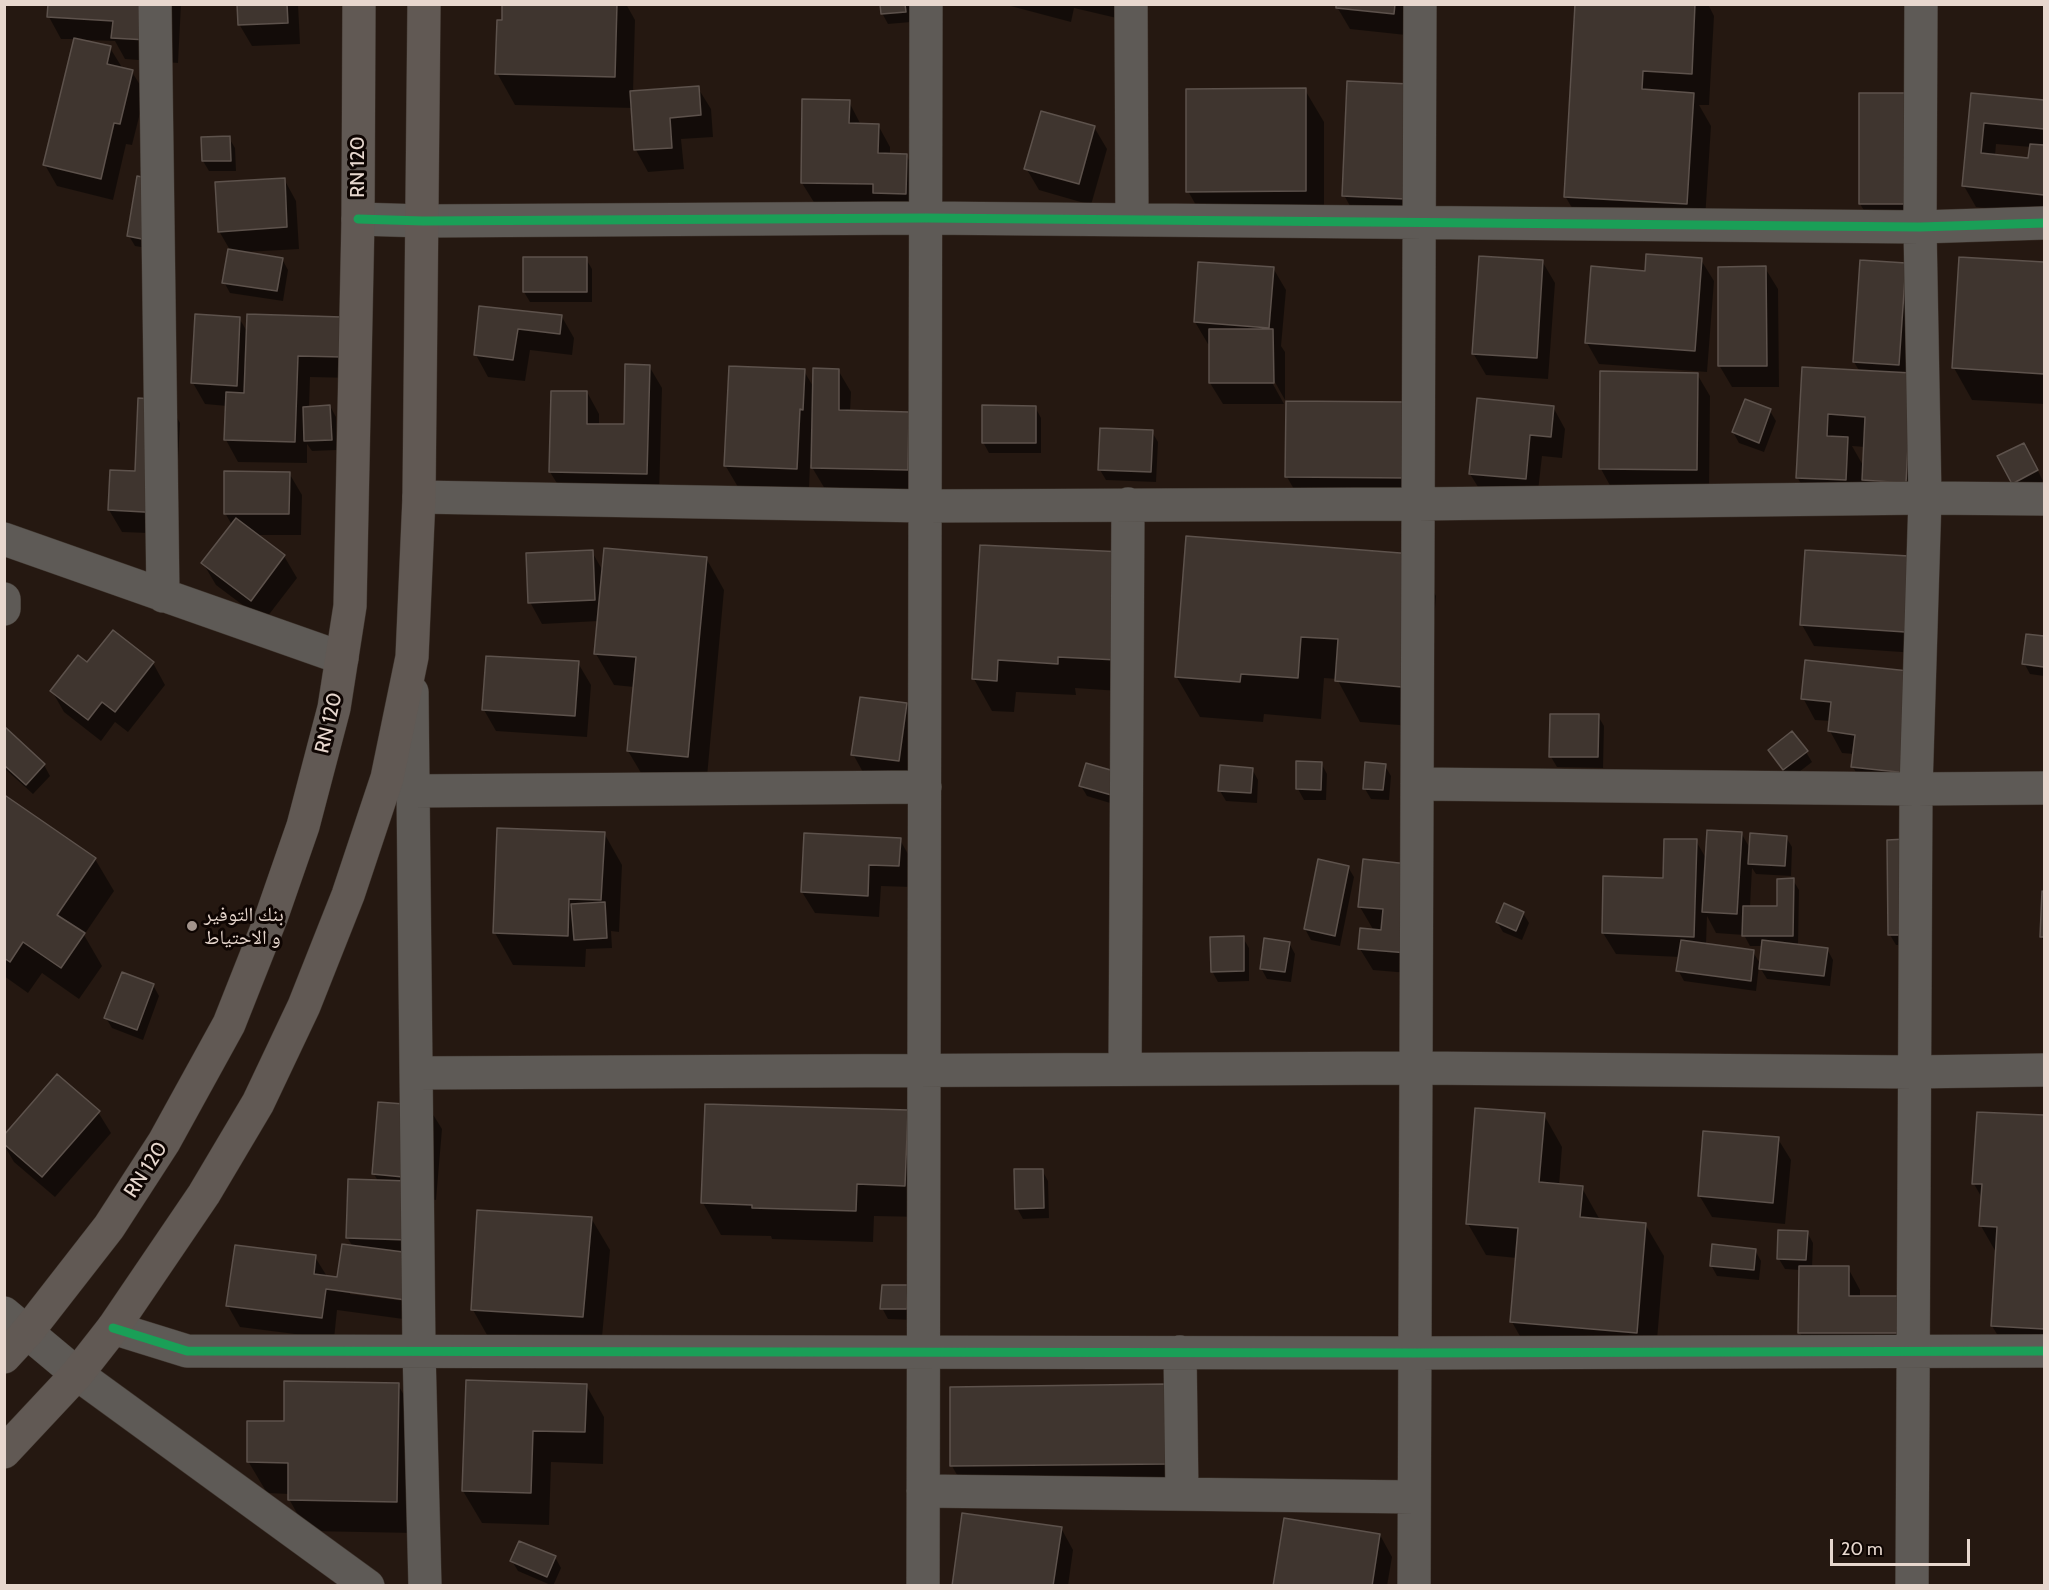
<!DOCTYPE html>
<html>
<head>
<meta charset="utf-8">
<style>
	body { margin:0 }
	#map { position:relative; width:2049px; height:1590px; overflow:hidden; background:#251811; font-family:Cabin,sans-serif }
	canvas { display:block }
	.frame { position:absolute; inset:0; border:6px solid #e7d7ce; pointer-events:none }
	.scale { position:absolute; left:1830px; top:1539px; width:140px; height:27px; box-sizing:border-box; border:3px solid #e7d7ce; border-top:0; padding-left:8px; font-size:18px; line-height:21px; white-space:nowrap; color:#e7d7ce; -webkit-text-stroke:4px #0e0502; paint-order:stroke }
</style>
</head>
<body>
<div id="map">
<canvas width="2049" height="1590"></canvas>
<div class="frame"></div>
<div class="scale">20 m</div>
</div>
<script>
const context = document.querySelector('canvas').getContext('2d');
context.lineJoin = 'round';
function paint(path, color) { context.fillStyle = color; context.fill(path, 'evenodd'); }
const poly = rows => new Path2D(rows.map(r => 'M' + r).join(''));
function strokePath(path, color, width, dash) { context.strokeStyle = color; context.lineWidth = width; context.lineCap = dash ? 'butt' : 'round'; context.setLineDash(dash || []); context.stroke(path); }
function drawText(font, color, halo, rows, align = 'center') {
  context.font = font + ' Cabin,"Noto Naskh Arabic",sans-serif'; context.lineWidth = 6; context.setLineDash([]); context.textBaseline = 'middle'; context.strokeStyle = halo; context.fillStyle = color; for (const [text, x, y, turn = 0] of rows) {
    context.save(); context.translate(x, y); context.rotate((+turn || 0) * Math.PI / 180); context.textAlign = isNaN(turn) ? turn : align; if (halo) context.strokeText(text, 0, 0); context.fillText(text, 0, 0); context.restore();
  }
}
const shadow = poly([
	[49,4,181,4,178,63,125,59,115,41,84,40,84,41,110,48,123,69,132,72,145,93,132,145,126,144,113,200,57,186,45,165,75,39,61,39,49,17],
	[238,4,298,4,300,44,252,46,239,24],
	[503,4,626,4,635,20,633,93,698,88,711,109,713,137,681,139,684,169,648,172,636,150,633,108,515,105,497,73],
	[882,4,910,4,911,22,888,24,882,13],
	[1003,4,1125,4,1121,19,1074,8,1071,22],
	[1338,4,1409,4,1406,35,1350,29,1337,7],
	[1577,4,1708,4,1714,16,1709,105,1699,105,1711,126,1704,235,1584,228,1565,196],
	[1349,83,1416,220,1356,217,1344,195],
	[1305,90,1324,122,1324,222,1206,223,1188,191],
	[1860,94,1921,225,1873,225,1860,204],
	[1973,94,2044,102,2044,214,1976,207,1964,186],
	[1996,144,2031,147,2030,159,1995,156],
	[849,102,861,125,878,125,890,147,890,155,906,155,919,177,918,215,815,204,802,183],
	[1094,127,1107,149,1091,205,1039,190,1026,168],
	[229,138,235,148,236,171,209,171,203,161],
	[139,178,163,251,135,246,129,236],
	[284,179,296,201,299,249,246,252,282,259,288,270,283,301,230,293,224,282,230,250,219,231],
	[586,259,592,269,592,302,530,302,524,292],
	[1960,259,2044,264,2044,404,1972,400,1954,368],
	[1701,260,1714,281,1707,372,1599,364,1587,343,1646,272],
	[1542,261,1555,283,1548,379,1486,375,1473,353],
	[1905,264,1924,514,1816,509,1797,477,1804,369,1860,372,1854,362],
	[1852,446,1865,447,1864,467],
	[1273,268,1286,290,1281,346,1285,352,1285,400,1271,375,1269,377,1284,404,1223,404,1210,383,1210,344,1208,344,1195,322],
	[1765,268,1778,289,1779,387,1732,387,1719,365],
	[481,307,562,317,574,338,572,355,530,350,525,381,488,377,476,355],
	[239,318,248,333,342,318,353,378,310,377,309,408,330,406,336,417,337,450,312,451,307,444,307,463,238,462,226,440,227,406,205,404,193,383],
	[649,366,662,388,659,496,563,493,550,472,587,392,599,414,599,425,625,426],
	[838,370,851,392,850,412,908,413,920,492,825,489,810,464,809,490,738,487,725,465,804,371,814,388],
	[1697,374,1710,396,1709,491,1613,491,1601,469],
	[168,401,180,423,174,534,122,532,109,510,112,472,136,473],
	[1409,403,1421,499,1299,498,1287,477],
	[1035,407,1041,418,1041,453,989,453,983,442],
	[1553,407,1565,429,1562,458,1542,456,1537,500,1483,495,1470,474],
	[1770,411,1776,421,1764,452,1739,443,1733,432],
	[1152,432,1158,442,1156,482,1106,480,1100,470],
	[2030,455,2043,481,2019,494,2013,484],
	[289,473,302,495,301,535,256,535,284,556,297,578,264,621,216,585,203,563,232,525,225,513],
	[592,552,603,571,706,558,724,590,706,788,647,783,628,751,634,687,614,685,596,654,599,621,542,624,530,602],
	[1122,554,1134,692,1075,688,1076,695,1016,692,1014,712,992,711,974,679],
	[1412,555,1436,596,1425,727,1360,722,1337,679,1324,678,1321,719,1264,714,1263,722,1200,717,1176,676],
	[1909,558,1916,653,1814,646,1802,625],
	[2027,635,2044,638,2044,665,2029,663,2029,666,2044,668,2044,676,2030,674,2024,663],
	[1807,662,1919,794,1865,789,1853,767,1854,754,1842,753,1830,731,1831,721,1815,720,1803,698],
	[153,663,165,685,128,732,115,722,101,741,64,712,52,691,87,664],
	[578,663,591,685,587,737,496,731,484,710],
	[907,704,919,726,911,782,865,776,853,754],
	[1598,716,1604,726,1603,768,1557,767,1551,757],
	[4,728,44,765,50,776,33,794,4,768],
	[1769,751,1806,752,1812,762,1790,779],
	[1321,763,1327,774,1326,800,1304,800,1298,789],
	[1087,765,1120,806,1087,796,1081,786],
	[1385,766,1391,776,1389,800,1371,799,1365,789],
	[1252,769,1258,780,1257,803,1226,801,1220,791],
	[7,798,95,859,114,891,84,935,102,966,79,999,42,973,28,993,4,976,4,801],
	[499,829,604,833,622,865,619,932,611,931,612,948,586,949,585,967,513,965,495,933],
	[1741,833,1751,850,1786,837,1792,847,1791,876,1756,874,1752,868,1750,907,1778,908,1793,880,1799,890,1798,946,1827,949,1833,960,1830,986,1767,979,1759,966,1756,991,1684,981,1678,970,1680,957,1616,954,1603,933,1665,879,1696,841,1707,860],
	[1707,916,1716,933,1744,935,1750,946,1763,946,1761,965,1753,952,1706,945],
	[900,840,912,861,911,887,881,886,879,917,815,913,802,892],
	[1906,841,1913,945,1896,945,1890,935],
	[1364,861,1420,974,1373,970,1360,949,1374,931,1360,907],
	[1348,867,1354,877,1340,946,1311,940,1305,929],
	[2043,893,2044,893,2044,942,2041,936],
	[1523,913,1529,923,1522,940,1503,932,1497,922],
	[1243,938,1249,948,1249,981,1218,982,1212,971],
	[1289,943,1295,954,1291,982,1267,979,1261,968],
	[153,985,159,996,143,1040,112,1028,106,1018],
	[429,1108,442,1129,436,1200,418,1198,418,1321,337,1310,334,1339,240,1327,228,1306,315,1257,328,1278,339,1279,353,1247,347,1237,378,1181,374,1174],
	[350,1291,413,1299,413,1302,350,1294],
	[907,1111,923,1217,874,1216,873,1242,772,1239,771,1236,721,1235,703,1203],
	[98,1112,111,1133,55,1197,14,1162,4,1145,4,1138],
	[1978,1113,2044,1117,2044,1359,2011,1357,1992,1326,1997,1254,1981,1226,1982,1198,1974,1184],
	[1544,1115,1562,1147,1559,1186,1582,1188,1600,1220,1645,1224,1664,1256,1655,1364,1530,1354,1512,1322,1517,1258,1486,1255,1468,1224],
	[1778,1139,1791,1160,1785,1224,1712,1217,1699,1195],
	[1042,1170,1048,1181,1049,1218,1023,1219,1017,1208],
	[591,1218,610,1250,601,1348,491,1342,473,1310],
	[1807,1232,1813,1243,1812,1268,1848,1268,1860,1290,1860,1298,1919,1354,1812,1354,1800,1333,1800,1270,1785,1269,1779,1259],
	[1755,1250,1761,1261,1759,1280,1717,1276,1711,1265],
	[907,1287,912,1320,888,1319,882,1308],
	[398,1385,417,1417,415,1533,307,1531,289,1499,289,1494,267,1493,248,1461,285,1423],
	[586,1385,604,1417,603,1464,551,1462,549,1525,482,1523,463,1491],
	[1165,1386,1183,1496,970,1498,952,1466,951,1388],
	[1061,1528,1073,1550,1068,1586,953,1586],
	[1380,1535,1392,1557,1387,1586,1274,1586],
	[555,1557,561,1568,553,1586,518,1571,512,1561]
]);
const building = poly([
	[48,4,168,4,166,41,111,38,113,21,47,17,48,4],
	[237,4,287,4,288,23,238,25,237,4],
	[502,4,617,4,615,77,495,74,497,20,502,20,502,4],
	[880,4,905,4,906,12,881,14,880,4],
	[1336,4,1395,4,1394,14,1336,8,1336,4],
	[1575,4,1695,4,1692,74,1643,71,1642,89,1694,93,1687,204,1564,197,1575,4],
	[74,38,111,46,107,64,133,70,120,124,114,123,101,179,43,165,74,38],
	[1347,81,1410,84,1405,199,1342,196,1347,81],
	[699,86,701,115,670,118,672,148,634,150,630,91,699,86],
	[1306,88,1306,191,1186,192,1186,89,1306,88],
	[1859,93,1909,93,1910,204,1859,204,1859,93],
	[1971,93,2044,100,2044,129,1984,123,1981,153,2028,158,2030,144,2044,145,2044,195,1962,186,1971,93],
	[802,99,850,100,849,123,879,124,878,153,907,154,906,194,873,193,873,184,801,183,802,99],
	[1041,111,1095,126,1079,184,1024,169,1041,111],
	[230,136,231,161,202,161,201,137,230,136],
	[137,176,168,182,157,242,127,236,137,176],
	[285,178,287,227,218,232,215,182,285,178],
	[228,249,283,258,277,291,222,283,228,249],
	[1646,254,1702,258,1695,351,1585,343,1591,266,1645,271,1646,254],
	[1479,256,1543,260,1537,358,1472,354,1479,256],
	[523,257,587,257,587,292,523,292,523,257],
	[1959,257,2044,262,2044,374,1952,368,1959,257],
	[1860,260,1906,263,1899,365,1853,362,1860,260],
	[1198,262,1274,267,1269,328,1194,322,1198,262],
	[1766,266,1767,366,1718,366,1718,267,1766,266],
	[479,306,562,315,560,334,518,329,513,360,474,355,479,306],
	[195,314,240,317,237,386,191,383,195,314],
	[247,314,342,317,342,357,298,356,295,442,224,440,226,392,244,393,247,314],
	[1209,329,1273,329,1274,383,1209,383,1209,329],
	[625,364,650,365,647,474,549,472,551,391,587,391,587,424,624,424,625,364],
	[729,366,805,369,803,410,800,409,797,469,724,466,729,366],
	[1802,367,1912,373,1906,483,1862,480,1865,417,1828,414,1827,436,1848,437,1846,480,1796,478,1802,367],
	[813,368,839,369,839,410,909,412,908,470,811,468,813,368],
	[1600,371,1698,373,1697,470,1599,469,1600,371],
	[138,398,169,400,162,513,108,510,110,470,135,471,138,398],
	[1477,398,1554,406,1551,437,1530,435,1526,479,1469,474,1477,398],
	[1745,399,1771,409,1759,443,1732,432,1745,399],
	[1286,401,1410,402,1409,478,1285,477,1286,401],
	[330,405,332,440,304,441,303,407,330,405],
	[982,405,1036,406,1036,443,982,443,982,405],
	[1100,428,1153,430,1151,472,1098,470,1100,428],
	[2024,443,2038,470,2012,484,1997,456,2024,443],
	[224,471,290,472,289,514,224,514,224,471],
	[236,518,285,555,251,601,201,563,236,518],
	[1186,536,1413,554,1402,687,1335,681,1338,639,1301,637,1298,678,1241,674,1240,682,1175,677,1186,536],
	[980,545,1123,552,1117,660,1058,657,1058,664,998,660,997,681,972,679,980,545],
	[604,548,707,557,688,757,627,751,636,657,594,654,604,548],
	[593,550,595,600,528,603,526,553,593,550],
	[1805,550,1909,556,1905,632,1800,625,1805,550],
	[113,630,154,662,115,712,102,702,88,720,50,691,78,655,87,662,113,630],
	[2026,634,2044,636,2044,667,2022,664,2026,634],
	[486,656,579,661,575,716,482,710,486,656],
	[1805,660,1918,672,1907,773,1851,767,1855,735,1828,731,1831,702,1801,699,1805,660],
	[860,697,907,703,899,761,851,755,860,697],
	[1550,714,1599,714,1598,757,1549,757,1550,714],
	[4,726,45,764,26,785,4,765,4,726],
	[1792,731,1808,751,1783,770,1768,750,1792,731],
	[1296,761,1322,762,1321,790,1296,789,1296,761],
	[1365,762,1386,764,1383,790,1363,789,1365,762],
	[1086,763,1121,773,1115,796,1079,786,1086,763],
	[1220,765,1253,768,1251,793,1218,791,1220,765],
	[6,796,96,858,57,915,85,933,61,968,23,942,10,962,4,958,4,798,6,796],
	[497,828,605,832,601,900,569,899,568,936,493,933,497,828],
	[1707,830,1742,832,1737,914,1702,912,1707,830],
	[804,833,901,838,899,866,869,865,868,896,801,892,804,833],
	[1750,833,1787,836,1785,866,1748,864,1750,833],
	[1664,839,1697,839,1694,937,1602,933,1603,876,1663,878,1664,839],
	[1906,839,1908,935,1888,935,1887,840,1906,839],
	[1318,859,1349,866,1335,936,1304,929,1318,859],
	[1363,859,1417,865,1408,953,1358,949,1360,928,1381,930,1383,909,1358,907,1363,859],
	[1794,878,1793,936,1742,936,1743,906,1777,906,1777,879,1794,878],
	[2042,891,2044,892,2044,937,2040,937,2042,891],
	[605,902,607,938,574,940,571,904,605,902],
	[1504,903,1524,912,1516,931,1496,922,1504,903],
	[1244,936,1244,971,1211,972,1210,937,1244,936],
	[1264,938,1290,942,1285,972,1260,969,1264,938],
	[1681,940,1754,950,1751,981,1676,971,1681,940],
	[1762,940,1828,948,1824,976,1759,969,1762,940],
	[122,972,154,984,137,1030,104,1018,122,972],
	[57,1074,100,1111,42,1177,4,1144,4,1135,57,1074],
	[378,1102,430,1106,424,1179,372,1174,378,1102],
	[705,1104,908,1110,905,1186,857,1184,856,1211,752,1208,752,1205,701,1203,705,1104],
	[1475,1108,1545,1113,1539,1182,1583,1186,1580,1217,1646,1223,1637,1333,1510,1322,1518,1228,1466,1224,1475,1108],
	[1977,1112,2044,1115,2044,1329,1991,1326,1997,1227,1979,1226,1982,1184,1972,1184,1977,1112],
	[1703,1131,1779,1137,1773,1203,1698,1196,1703,1131],
	[1014,1169,1043,1169,1044,1208,1015,1209,1014,1169],
	[348,1179,410,1181,408,1240,346,1238,348,1179],
	[477,1210,592,1217,583,1317,471,1310,477,1210],
	[1778,1230,1808,1231,1806,1260,1777,1259,1778,1230],
	[342,1244,411,1253,406,1300,326,1289,322,1318,226,1306,235,1245,316,1255,314,1274,337,1277,342,1244],
	[1712,1244,1756,1249,1754,1270,1710,1266,1712,1244],
	[1799,1266,1849,1266,1849,1296,1907,1296,1907,1333,1798,1333,1799,1266],
	[882,1285,908,1285,907,1309,880,1309,882,1285],
	[466,1380,587,1384,585,1432,533,1431,531,1493,462,1491,466,1380],
	[284,1381,399,1383,397,1502,288,1500,288,1463,247,1462,247,1421,284,1421,284,1381],
	[1166,1384,1166,1464,950,1466,950,1387,1166,1384],
	[962,1513,1062,1527,1053,1586,952,1586,962,1513],
	[1284,1518,1380,1534,1372,1586,1273,1586,1284,1518],
	[519,1541,556,1556,547,1577,510,1561,519,1541]
]);
const minor = poly([
	[155,4,163,596],
	[1131,4,1132,220],
	[358,219,423,221,926,218,1920,227,2044,223],
	[419,497,925,506,1418,504,1925,498,2044,499],
	[4,539,342,658],
	[4,599,4,609],
	[412,692,419,1351,425,1586],
	[1417,784,1916,789,2044,788],
	[413,791,925,787],
	[1125,1069,1128,504],
	[416,1073,1415,1068,1914,1072,2044,1070],
	[4,1313,77,1374,368,1586],
	[113,1328,187,1351,1414,1353,2044,1351],
	[1180,1352,1182,1494],
	[923,1491,1414,1497],
	[923,1586,926,4],
	[1414,1586,1420,4],
	[1912,1586,1916,789,1925,498,1920,227,1921,4]
]);
const primary = poly([
	[4,1357,28,1331,109,1227,164,1142,229,1024,271,918,303,826,334,708,350,606,358,219,359,4],
	[4,1452,77,1374,113,1328,204,1194,258,1103,304,1006,348,895,387,778,412,657,419,497,424,4]
]);
const cycleway = poly([
	[358,219,423,221,926,218,1920,227,2044,223],
	[113,1328,187,1351,1414,1353,2044,1351]
]);
const markers = [
	[192,926,6,"#a3948c"]
];
const streetNames = [
	["RN 120",358,167,-90],
	["RN 120",329,723,-77],
	["RN 120",146,1170,-57]
];
const poiNames = [
	["بنك التوفير",204,915],
	["و الاحتياط",204,938]
];
paint(shadow, '#0007');
paint(building, '#3f352f');
strokePath(building, '#5d524c', 1.5);
strokePath(minor, '#3e342d', 34);
strokePath(primary, '#3e342d', 34);
strokePath(minor, '#5e5a56', 33);
strokePath(primary, '#615954', 33);
strokePath(cycleway, '#1a9f57', 9);
for (const [x, y, r, color] of markers) { const dot = new Path2D(); dot.arc(x, y, r, 0, 2 * Math.PI); context.fillStyle = color; context.fill(dot); strokePath(dot, '#0e0502', 2); }
drawText('20px', '#e7d7ce', '#0e0502', streetNames);
drawText('20px', '#e7d7ce', '#0e0502', poiNames, 'left');
</script>
</body>
</html>
